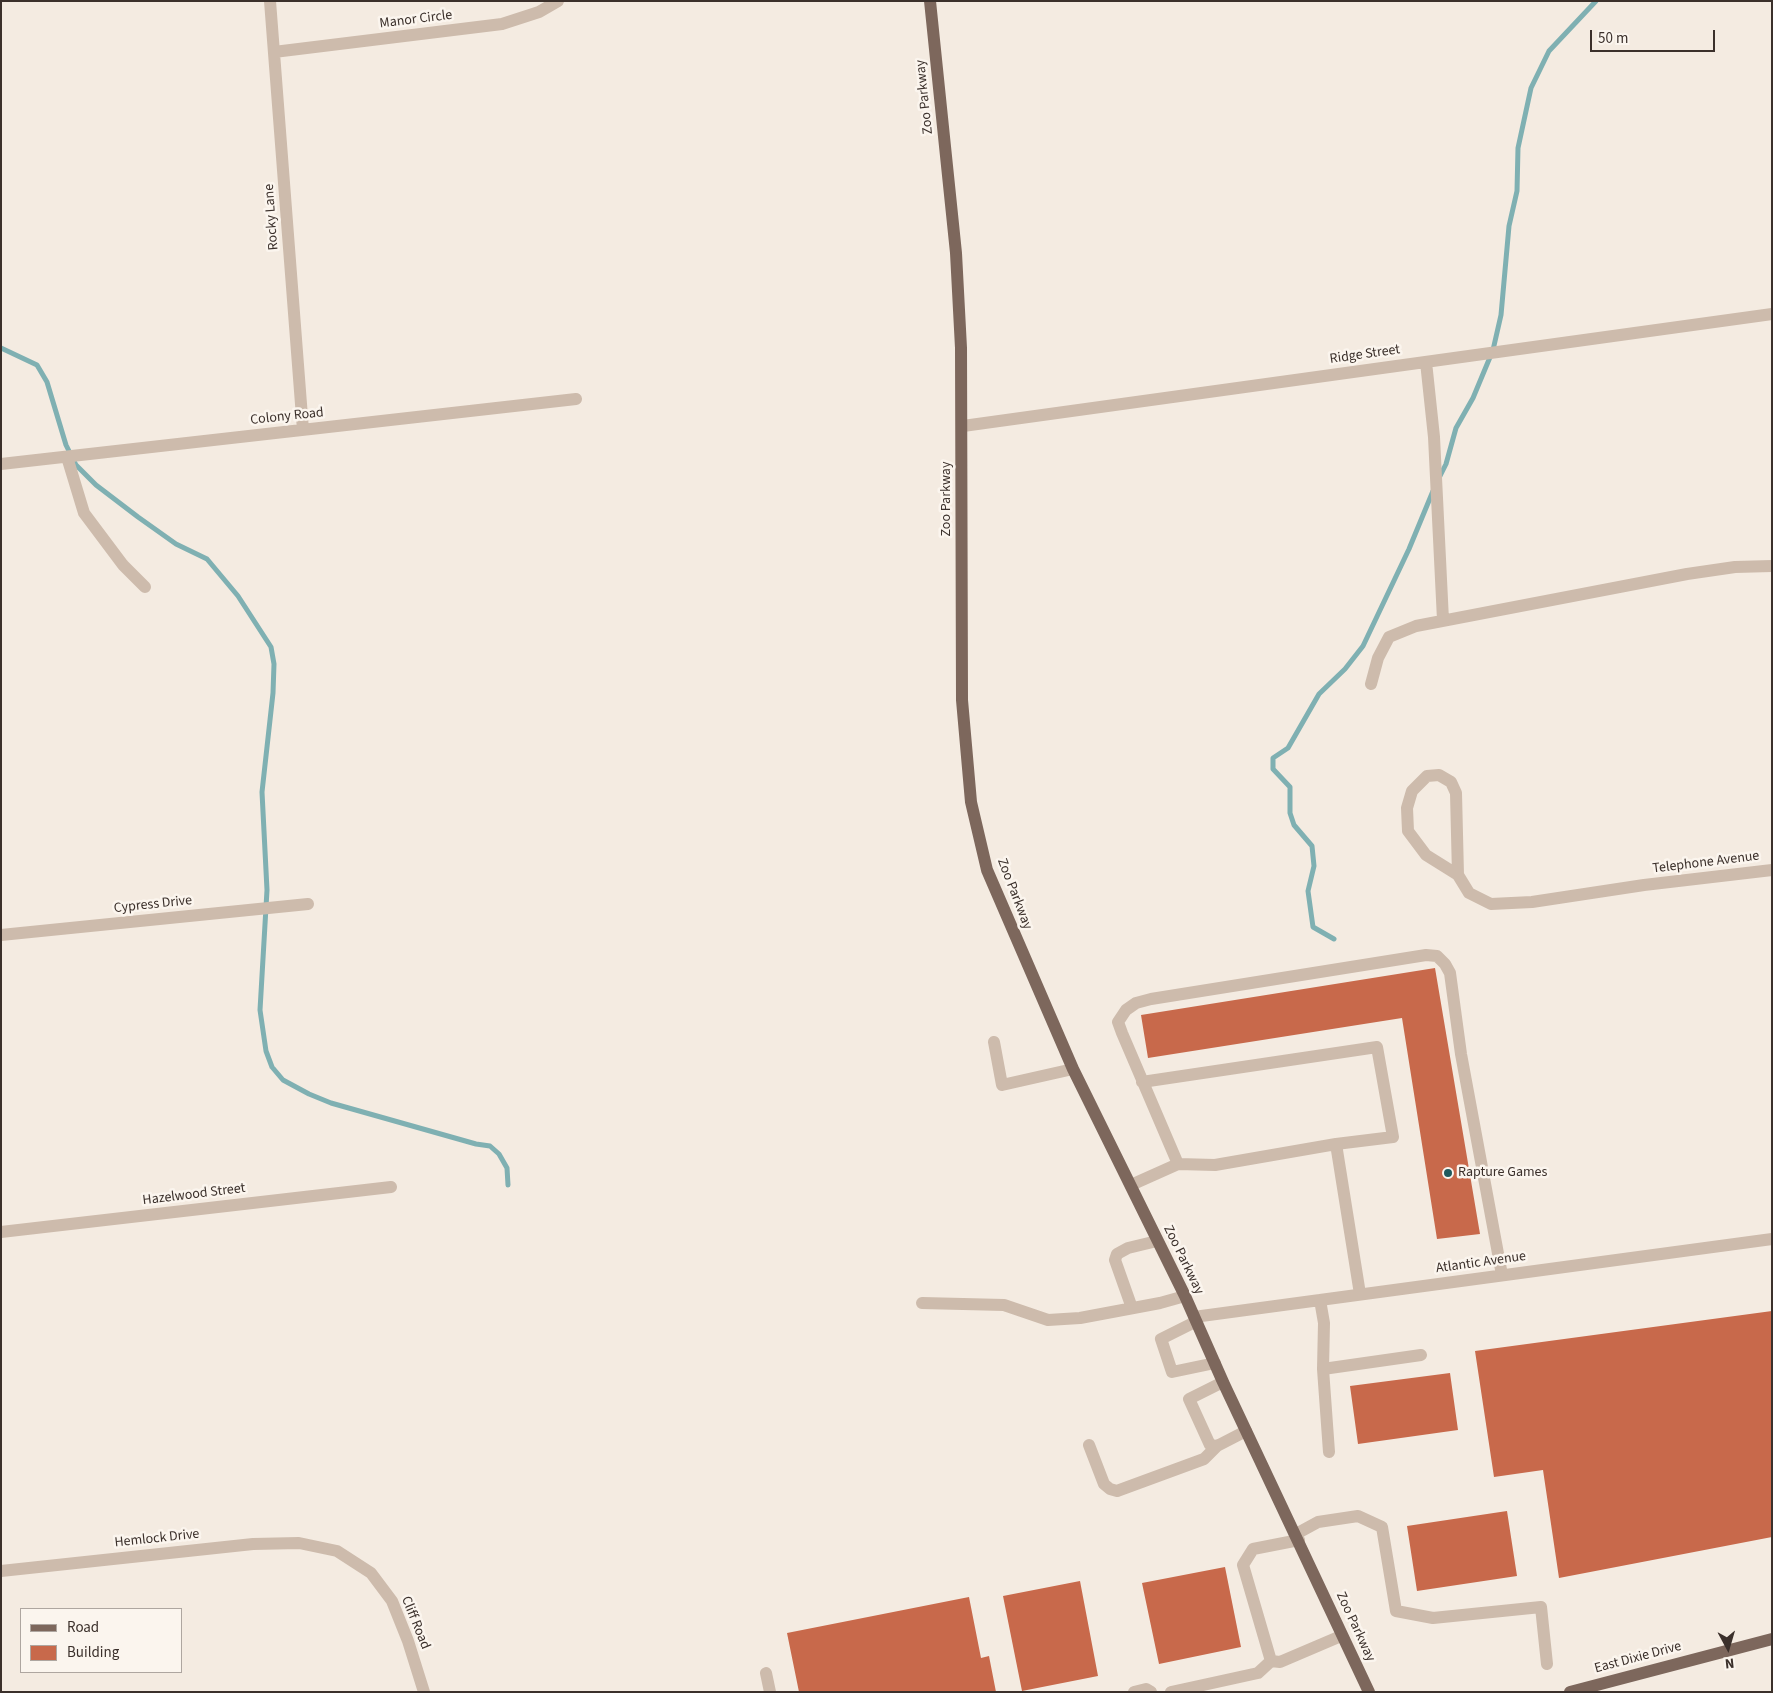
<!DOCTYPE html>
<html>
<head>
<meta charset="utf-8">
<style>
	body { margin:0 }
	#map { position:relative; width:1773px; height:1693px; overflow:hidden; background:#f4ebe1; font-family:"Source Sans 3",sans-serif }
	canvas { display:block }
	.frame { position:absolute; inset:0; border:2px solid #3b302b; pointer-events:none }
	.legend { position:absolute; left:20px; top:1608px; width:162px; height:65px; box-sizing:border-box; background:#fbf5ee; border:1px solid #aea6a0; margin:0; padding:6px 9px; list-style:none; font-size:15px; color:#3b302b }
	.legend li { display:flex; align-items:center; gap:10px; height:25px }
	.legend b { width:25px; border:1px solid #aea6a0 }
	.north { position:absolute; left:1703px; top:1623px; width:50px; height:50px; -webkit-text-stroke:4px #fbf5ee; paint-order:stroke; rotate:174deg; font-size:14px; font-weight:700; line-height:20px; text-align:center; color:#3b302b }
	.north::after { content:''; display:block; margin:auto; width:18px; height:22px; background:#3b302b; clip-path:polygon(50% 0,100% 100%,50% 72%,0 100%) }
	.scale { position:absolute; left:1590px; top:30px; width:125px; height:22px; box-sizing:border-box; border:2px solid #3b302b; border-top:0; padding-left:6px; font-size:15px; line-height:18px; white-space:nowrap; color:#3b302b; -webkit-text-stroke:4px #fbf5ee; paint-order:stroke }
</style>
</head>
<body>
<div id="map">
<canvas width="1773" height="1693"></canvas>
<div class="frame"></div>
<ul class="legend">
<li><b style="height:6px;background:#7d675c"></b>Road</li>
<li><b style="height:14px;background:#c8694b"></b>Building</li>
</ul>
<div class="north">N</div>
<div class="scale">50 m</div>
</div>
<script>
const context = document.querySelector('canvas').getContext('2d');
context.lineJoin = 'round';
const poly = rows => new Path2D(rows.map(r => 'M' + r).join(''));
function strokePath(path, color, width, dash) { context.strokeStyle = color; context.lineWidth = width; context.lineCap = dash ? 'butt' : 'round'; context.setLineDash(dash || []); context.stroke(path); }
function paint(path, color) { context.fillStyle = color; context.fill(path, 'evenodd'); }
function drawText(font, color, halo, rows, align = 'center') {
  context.font = font + ' "Source Sans 3",sans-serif'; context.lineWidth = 5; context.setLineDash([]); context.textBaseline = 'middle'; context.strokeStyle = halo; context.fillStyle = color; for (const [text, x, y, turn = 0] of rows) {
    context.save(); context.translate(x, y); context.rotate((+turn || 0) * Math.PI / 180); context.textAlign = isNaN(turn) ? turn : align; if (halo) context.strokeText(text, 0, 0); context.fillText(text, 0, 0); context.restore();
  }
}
const stream = poly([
	[1,348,37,365,47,382,66,445,76,465,96,485,138,517,176,544,207,559,238,596,271,647,274,664,273,693,262,792,267,890,260,1010,266,1051,272,1067,283,1080,309,1094,331,1103,476,1144,490,1146,499,1154,507,1168,508,1185],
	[1439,478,1446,464,1456,428,1473,398,1493,350,1501,315,1509,226,1517,191,1518,148,1531,88,1549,51,1596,1],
	[1334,939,1313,927,1308,891,1314,866,1312,846,1294,825,1290,813,1290,787,1273,769,1273,758,1288,748,1319,694,1345,669,1363,646,1409,549,1433,491]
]);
const building = poly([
	[1435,968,1480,1234,1437,1239,1402,1018,1148,1058,1141,1015],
	[1772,1311,1772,1537,1559,1578,1543,1470,1494,1477,1475,1351],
	[1450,1373,1458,1430,1358,1444,1350,1386],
	[1507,1511,1517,1576,1417,1591,1407,1526],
	[1225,1567,1241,1647,1159,1664,1142,1583],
	[1080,1581,1098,1676,1022,1691,1003,1596],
	[969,1597,981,1658,989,1656,996,1692,799,1692,787,1633]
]);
const minor = poly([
	[270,1,303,430],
	[274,52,502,24,539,12,558,1],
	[1426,362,1434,437,1443,620],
	[963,426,1772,314],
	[67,457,84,513,123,565,145,587],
	[1,464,576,399],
	[1371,684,1378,658,1389,637,1416,626,1687,574,1735,567,1772,566],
	[1458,875,1426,855,1408,831,1407,808,1412,791,1427,776,1439,775,1451,782,1456,793,1458,875,1469,893,1491,904,1532,902,1644,885,1772,870],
	[1,935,308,904],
	[994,1042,1002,1085,1073,1069],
	[1142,1082,1377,1047,1393,1137,1336,1144],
	[1178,1164,1215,1165,1336,1144,1360,1294],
	[1131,1185,1178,1164,1122,1033,1118,1022,1126,1010,1136,1003,1151,999,1426,955,1437,956,1445,964,1450,973,1461,1054,1502,1275],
	[1,1232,391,1187],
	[1320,1300,1324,1323,1323,1369,1329,1452],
	[922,1303,1004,1305,1048,1320,1080,1318,1160,1303,1185,1296],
	[1132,1308,1115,1260,1117,1254,1128,1248,1157,1241],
	[1194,1317,1772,1239],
	[1197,1321,1161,1339,1172,1372,1215,1363],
	[1323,1369,1421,1355],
	[1223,1382,1189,1399,1210,1445,1217,1446,1246,1431],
	[1089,1445,1104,1484,1110,1489,1117,1491,1204,1459,1217,1446],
	[1296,1534,1318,1522,1358,1516,1382,1527,1396,1611,1433,1618,1541,1607,1547,1664],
	[1,1571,253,1544,299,1543,337,1551,371,1573,392,1601,408,1641,424,1692],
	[1271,1661,1243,1565,1253,1549,1299,1540],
	[1271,1661,1280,1662,1341,1636],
	[766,1673,770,1692],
	[1134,1692,1146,1689,1151,1692],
	[1171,1692,1258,1673,1271,1661]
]);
const major = poly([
	[930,1,956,253,961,348,962,700,971,802,987,870,1073,1069,1185,1296,1223,1382,1369,1692],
	[1570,1692,1772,1639]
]);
const markers = [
	[1448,1173,5,"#1f5a5e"]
];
const streetNames = [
	["Manor Circle",416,20,-7],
	["Zoo Parkway",925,97,-96],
	["Rocky Lane",272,217,-94],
	["Ridge Street",1365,355,-8],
	["Colony Road",287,417,-6],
	["Zoo Parkway",947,499,-90],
	["Telephone Avenue",1706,863,-7],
	["Zoo Parkway",1014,894,69],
	["Cypress Drive",153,905,-6],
	["Hazelwood Street",194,1195,-7],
	["Zoo Parkway",1183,1260,64],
	["Atlantic Avenue",1481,1263,-8],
	["Hemlock Drive",157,1539,-6],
	["Cliff Road",415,1623,68],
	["Zoo Parkway",1355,1627,65],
	["East Dixie Drive",1638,1658,-15]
];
const poiNames = [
	["Rapture Games",1458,1173]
];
strokePath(stream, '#7fb0b2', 5);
paint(building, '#c8694b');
strokePath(minor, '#cdbbac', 12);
strokePath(major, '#7d675c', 12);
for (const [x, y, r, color] of markers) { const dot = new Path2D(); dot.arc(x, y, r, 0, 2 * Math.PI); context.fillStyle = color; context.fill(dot); strokePath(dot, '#fbf5ee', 2); }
drawText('14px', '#3b302b', '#fbf5ee', streetNames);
drawText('14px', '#3b302b', '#fbf5ee', poiNames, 'left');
</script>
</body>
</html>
